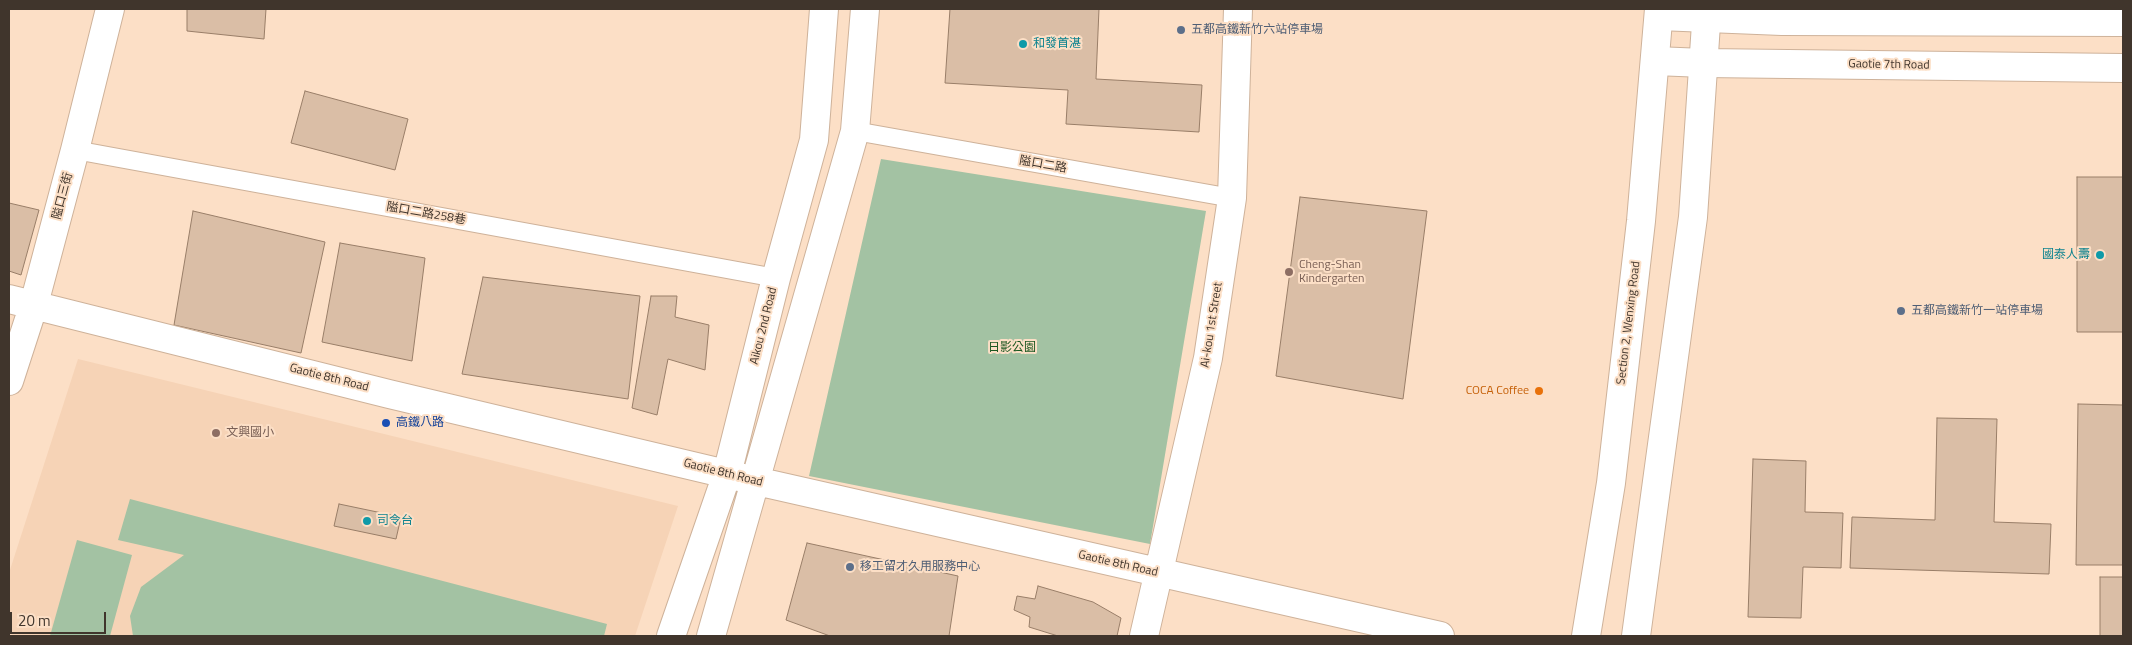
<!DOCTYPE html>
<html>
<head>
<meta charset="utf-8">
<style>
	body { margin:0 }
	#map { position:relative; width:2132px; height:645px; overflow:hidden; background:#fcdfc6; font-family:"Titillium Web",sans-serif }
	canvas { display:block }
	.frame { position:absolute; inset:0; border:10px solid #40352c; pointer-events:none }
	.scale { position:absolute; left:10px; top:612px; width:96px; height:22px; box-sizing:border-box; border:2px solid #40352c; border-top:0; padding-left:6px; font-size:15px; line-height:18px; white-space:nowrap; color:#40352c; -webkit-text-stroke:4px #fcdfc6; paint-order:stroke }
</style>
</head>
<body>
<div id="map">
<canvas width="2132" height="645"></canvas>
<div class="frame"></div>
<div class="scale">20 m</div>
</div>
<script>
const context = document.querySelector('canvas').getContext('2d');
context.lineJoin = 'round';
function paint(path, color) { context.fillStyle = color; context.fill(path, 'evenodd'); }
const poly = rows => new Path2D(rows.map(r => 'M' + r).join(''));
function strokePath(path, color, width, dash) { context.strokeStyle = color; context.lineWidth = width; context.lineCap = dash ? 'butt' : 'round'; context.setLineDash(dash || []); context.stroke(path); }
function drawText(font, color, halo, rows, align = 'center') {
  context.font = font + ' "Titillium Web","Noto Sans TC",sans-serif'; context.lineWidth = 4; context.setLineDash([]); context.textBaseline = 'middle'; context.strokeStyle = halo; context.fillStyle = color; for (const [text, x, y, turn = 0] of rows) {
    context.save(); context.translate(x, y); context.rotate((+turn || 0) * Math.PI / 180); context.textAlign = isNaN(turn) ? turn : align; if (halo) context.strokeText(text, 0, 0); context.fillText(text, 0, 0); context.restore();
  }
}
const built = poly([
	[78,359,678,506,635,636,9,636,9,573]
]);
const green = poly([
	[881,159,1206,211,1150,544,809,476],
	[130,499,607,624,604,636,133,636,130,616,141,587,184,555,118,540],
	[77,540,132,555,110,636,50,636]
]);
const building = poly([
	[187,9,266,9,264,39,187,31,187,9],
	[950,9,1099,9,1096,79,1202,85,1199,132,1066,124,1068,90,945,83,950,9],
	[305,91,408,119,395,170,291,143,305,91],
	[2077,177,2123,177,2123,332,2077,332,2077,177],
	[1300,197,1427,211,1403,399,1276,376,1300,197],
	[9,203,39,210,21,275,9,271,9,203],
	[193,211,325,242,301,353,174,325,193,211],
	[340,243,425,258,412,361,322,342,340,243],
	[483,277,640,296,628,399,462,374,483,277],
	[651,296,677,296,675,317,709,325,705,370,668,359,657,415,632,408,651,296],
	[2078,404,2123,405,2123,565,2076,565,2078,404],
	[1937,418,1997,419,1994,522,2051,524,2049,574,1850,568,1852,517,1935,520,1937,418],
	[1753,459,1806,461,1805,512,1843,513,1841,568,1803,567,1801,618,1748,617,1753,459],
	[339,504,401,517,396,539,334,526,339,504],
	[807,543,958,576,949,636,830,636,786,620,807,543],
	[2100,577,2123,577,2123,636,2100,636,2100,577],
	[1038,586,1093,602,1121,618,1117,636,1058,636,1029,627,1030,617,1014,610,1017,596,1035,599,1038,586]
]);
const lane = poly([
	[855,131,1232,198],
	[75,150,776,278]
]);
const street = poly([
	[1659,16,1782,21,2123,22],
	[1655,61,1704,63,2123,68],
	[9,299,389,394,756,481,1440,636],
	[9,381,34,304,75,150,110,9],
	[671,636,727,474,776,278,814,140,824,9],
	[711,636,855,131,865,9],
	[1144,636,1208,358,1232,198,1238,9]
]);
const secondary = poly([
	[1586,636,1611,483,1641,221,1659,9],
	[1636,636,1693,217,1707,9]
]);
const markers = [
	[1181,30,5,"#5c6f8a"],
	[1023,44,5,"#0f9aa8"],
	[2100,255,5,"#0f9aa8"],
	[1289,272,5,"#8d6e63"],
	[1901,311,5,"#5c6f8a"],
	[1539,391,5,"#e8710a"],
	[386,423,5,"#1a4fb4"],
	[216,433,5,"#8d6e63"],
	[367,521,5,"#0f9aa8"],
	[850,567,5,"#5c6f8a"]
];
const serviceNames = [
	["五都高鐵新竹六站停車場",1191,30],
	["五都高鐵新竹一站停車場",1911,311],
	["移工留才久用服務中心",860,567]
];
const cultureNames = [
	["和發首湛",1033,44],
	["國泰人壽",2090,255,"right"],
	["司令台",377,521]
];
const streetNames = [
	["Gaotie 7th Road",1889,65,1],
	["隘口二路",1043,165,10],
	["隘口三街",63,196,-75],
	["隘口二路258巷",426,214,10],
	["Section 2, Wenxing Road",1629,323,-83],
	["Ai-kou 1st Street",1212,325,-81],
	["Aikou 2nd Road",764,326,-76],
	["Gaotie 8th Road",329,378,14],
	["Gaotie 8th Road",723,473,14],
	["Gaotie 8th Road",1118,564,13]
];
const educationNames = [
	["Cheng-Shan",1299,265],
	["Kindergarten",1299,279],
	["文興國小",226,433]
];
const parkNames = [
	["日影公園",1012,348]
];
const foodNames = [
	["COCA Coffee",1529,391]
];
const transitNames = [
	["高鐵八路",396,423]
];
paint(built, '#f6d3b6');
paint(green, '#a3c2a3');
paint(building, '#dabea6');
strokePath(building, '#997e68', 1);
strokePath(lane, '#ceb29a', 20);
strokePath(street, '#ceb29a', 30);
strokePath(secondary, '#ceb29a', 30);
strokePath(lane, '#fff', 18);
strokePath(street, '#fff', 28);
strokePath(secondary, '#fff', 28);
for (const [x, y, r, color] of markers) { const dot = new Path2D(); dot.arc(x, y, r, 0, 2 * Math.PI); context.fillStyle = color; context.fill(dot); strokePath(dot, '#fcdfc6', 2); }
drawText('12px', '#4e5e75', '#fcdfc6', serviceNames, 'left');
drawText('12px', '#0d838f', '#fcdfc6', cultureNames, 'left');
drawText('12px', '#40352c', '#fcdfc6', streetNames);
drawText('12px', '#785e54', '#fcdfc6', educationNames, 'left');
drawText('12px', '#19561f', '#fcdfc6', parkNames);
drawText('12px', '#c56008', '#fcdfc6', foodNames, 'right');
drawText('12px', '#164399', '#fcdfc6', transitNames, 'left');
</script>
</body>
</html>
